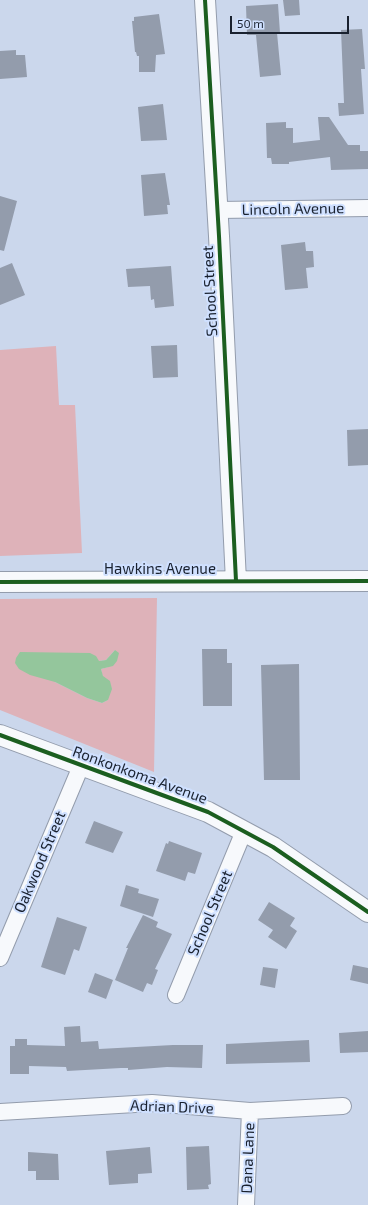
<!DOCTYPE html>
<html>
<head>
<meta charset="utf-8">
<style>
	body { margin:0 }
	#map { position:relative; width:368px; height:1205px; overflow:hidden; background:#cbd7ec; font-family:"Exo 2",sans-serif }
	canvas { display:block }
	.scale { position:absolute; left:230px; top:16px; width:119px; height:18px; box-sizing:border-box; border:2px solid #19212f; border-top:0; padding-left:5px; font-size:12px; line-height:14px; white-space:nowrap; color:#19212f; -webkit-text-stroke:3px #cfe0ff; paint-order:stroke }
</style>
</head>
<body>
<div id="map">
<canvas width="368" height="1205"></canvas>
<div class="scale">50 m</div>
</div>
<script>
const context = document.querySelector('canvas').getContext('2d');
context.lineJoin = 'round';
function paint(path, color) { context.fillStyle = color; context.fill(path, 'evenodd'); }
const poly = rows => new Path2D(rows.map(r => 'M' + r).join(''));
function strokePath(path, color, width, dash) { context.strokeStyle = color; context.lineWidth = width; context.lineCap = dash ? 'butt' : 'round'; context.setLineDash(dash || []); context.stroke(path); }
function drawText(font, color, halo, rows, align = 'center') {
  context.font = font + ' "Exo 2",sans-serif'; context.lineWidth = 4; context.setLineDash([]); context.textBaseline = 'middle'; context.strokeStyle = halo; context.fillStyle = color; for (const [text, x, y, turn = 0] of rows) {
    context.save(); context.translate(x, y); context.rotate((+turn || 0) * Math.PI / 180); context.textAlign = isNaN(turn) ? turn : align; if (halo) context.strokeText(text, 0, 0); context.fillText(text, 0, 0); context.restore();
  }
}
const green = poly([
	[56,346,59,405,75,405,82,553,0,556,0,350],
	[157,598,154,772,0,710,0,599],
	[115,650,108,667,101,669,108,700,102,703,87,698,55,682,99,661,106,660]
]);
const water = poly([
	[115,650,119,653,117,661,113,666,101,669,103,676,110,681,112,689,108,700,102,703,87,698,55,682,30,675,19,669,15,663,16,658,20,652,90,653,96,656,99,661,106,660]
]);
const building = poly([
	[283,0,299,0,300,15,285,16],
	[278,4,280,33,277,33,281,75,260,77,256,35,247,35,246,6],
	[159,14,165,54,156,55,155,72,139,72,139,56,137,56,136,52,135,52,132,21,134,21,134,17],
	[362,29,365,69,361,69,364,114,339,116,338,103,344,103,341,30],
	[16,50,16,55,25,55,27,77,0,79,0,51],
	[163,104,167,140,141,141,138,107],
	[318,117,329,117,348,145,360,145,360,151,368,151,368,169,331,170,330,157,289,162,289,164,272,164,271,158,267,158,266,123,286,122,286,128,293,128,293,143,320,140],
	[165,173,170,205,167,205,168,214,144,216,141,175],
	[0,196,17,201,4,251,0,250],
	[305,242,306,251,313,251,314,267,306,268,308,288,285,290,281,245],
	[12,263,25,295,0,305,0,268],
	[171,266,174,306,155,308,154,299,151,300,150,286,128,287,126,269],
	[177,345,178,377,153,378,151,346],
	[368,429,368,465,348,466,347,430],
	[202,649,227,649,227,663,232,663,232,706,203,706],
	[299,664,300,780,264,780,261,665],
	[94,821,123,832,113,853,85,843],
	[169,841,202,853,195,874,188,872,185,881,156,871,166,843,168,844],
	[126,885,139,889,138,893,159,899,153,917,120,906],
	[269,902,295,918,290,926,297,931,286,949,268,937,273,930,258,920],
	[143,915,158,922,156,927,172,934,155,969,158,970,152,985,147,983,143,992,115,980,128,948,126,948],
	[57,917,87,927,79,951,74,949,65,975,41,967],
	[353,965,368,968,368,984,350,980],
	[263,967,278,969,275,988,260,985],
	[95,973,113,980,106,999,88,992],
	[80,1026,81,1042,98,1041,99,1049,173,1045,203,1045,202,1068,167,1067,128,1070,128,1068,121,1068,67,1071,66,1067,29,1066,29,1074,10,1074,10,1046,15,1046,15,1039,27,1039,27,1045,65,1046,64,1027],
	[368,1031,368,1052,340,1053,339,1033],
	[309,1040,310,1062,226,1064,226,1044],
	[209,1146,211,1184,208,1185,209,1189,187,1190,186,1147],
	[150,1147,152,1173,138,1174,138,1183,109,1185,106,1151],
	[28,1152,58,1154,59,1180,36,1180,36,1171,28,1171]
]);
const minor = poly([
	[218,210,368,208],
	[0,958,81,766],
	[176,995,244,831],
	[0,1112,152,1103,250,1111,343,1106],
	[246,1205,250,1111]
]);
const tertiary = poly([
	[205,0,219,236,236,581],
	[0,582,368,581],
	[0,735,208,812,273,847,368,912]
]);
const cycleway = poly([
	[205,0,219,236,236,581],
	[0,582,368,581],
	[0,735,208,812,273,847,368,912]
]);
const streetNames = [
	["Lincoln Avenue",293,209,-1],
	["School Street",210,291,-93],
	["Hawkins Avenue",160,569],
	["Ronkonkoma Avenue",140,775,20],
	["Oakwood Street",40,862,-67],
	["School Street",210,913,-67],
	["Adrian Drive",172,1107,2],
	["Dana Lane",248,1158,-88]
];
paint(green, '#deb2b9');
paint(water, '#94c69c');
paint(building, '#939cac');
strokePath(minor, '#939cac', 18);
strokePath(tertiary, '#939cac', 22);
strokePath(minor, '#f7f9fc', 16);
strokePath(tertiary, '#f7f9fc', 20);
strokePath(cycleway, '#1b5e20', 4);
drawText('15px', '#19212f', '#cfe0ff', streetNames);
</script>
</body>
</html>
